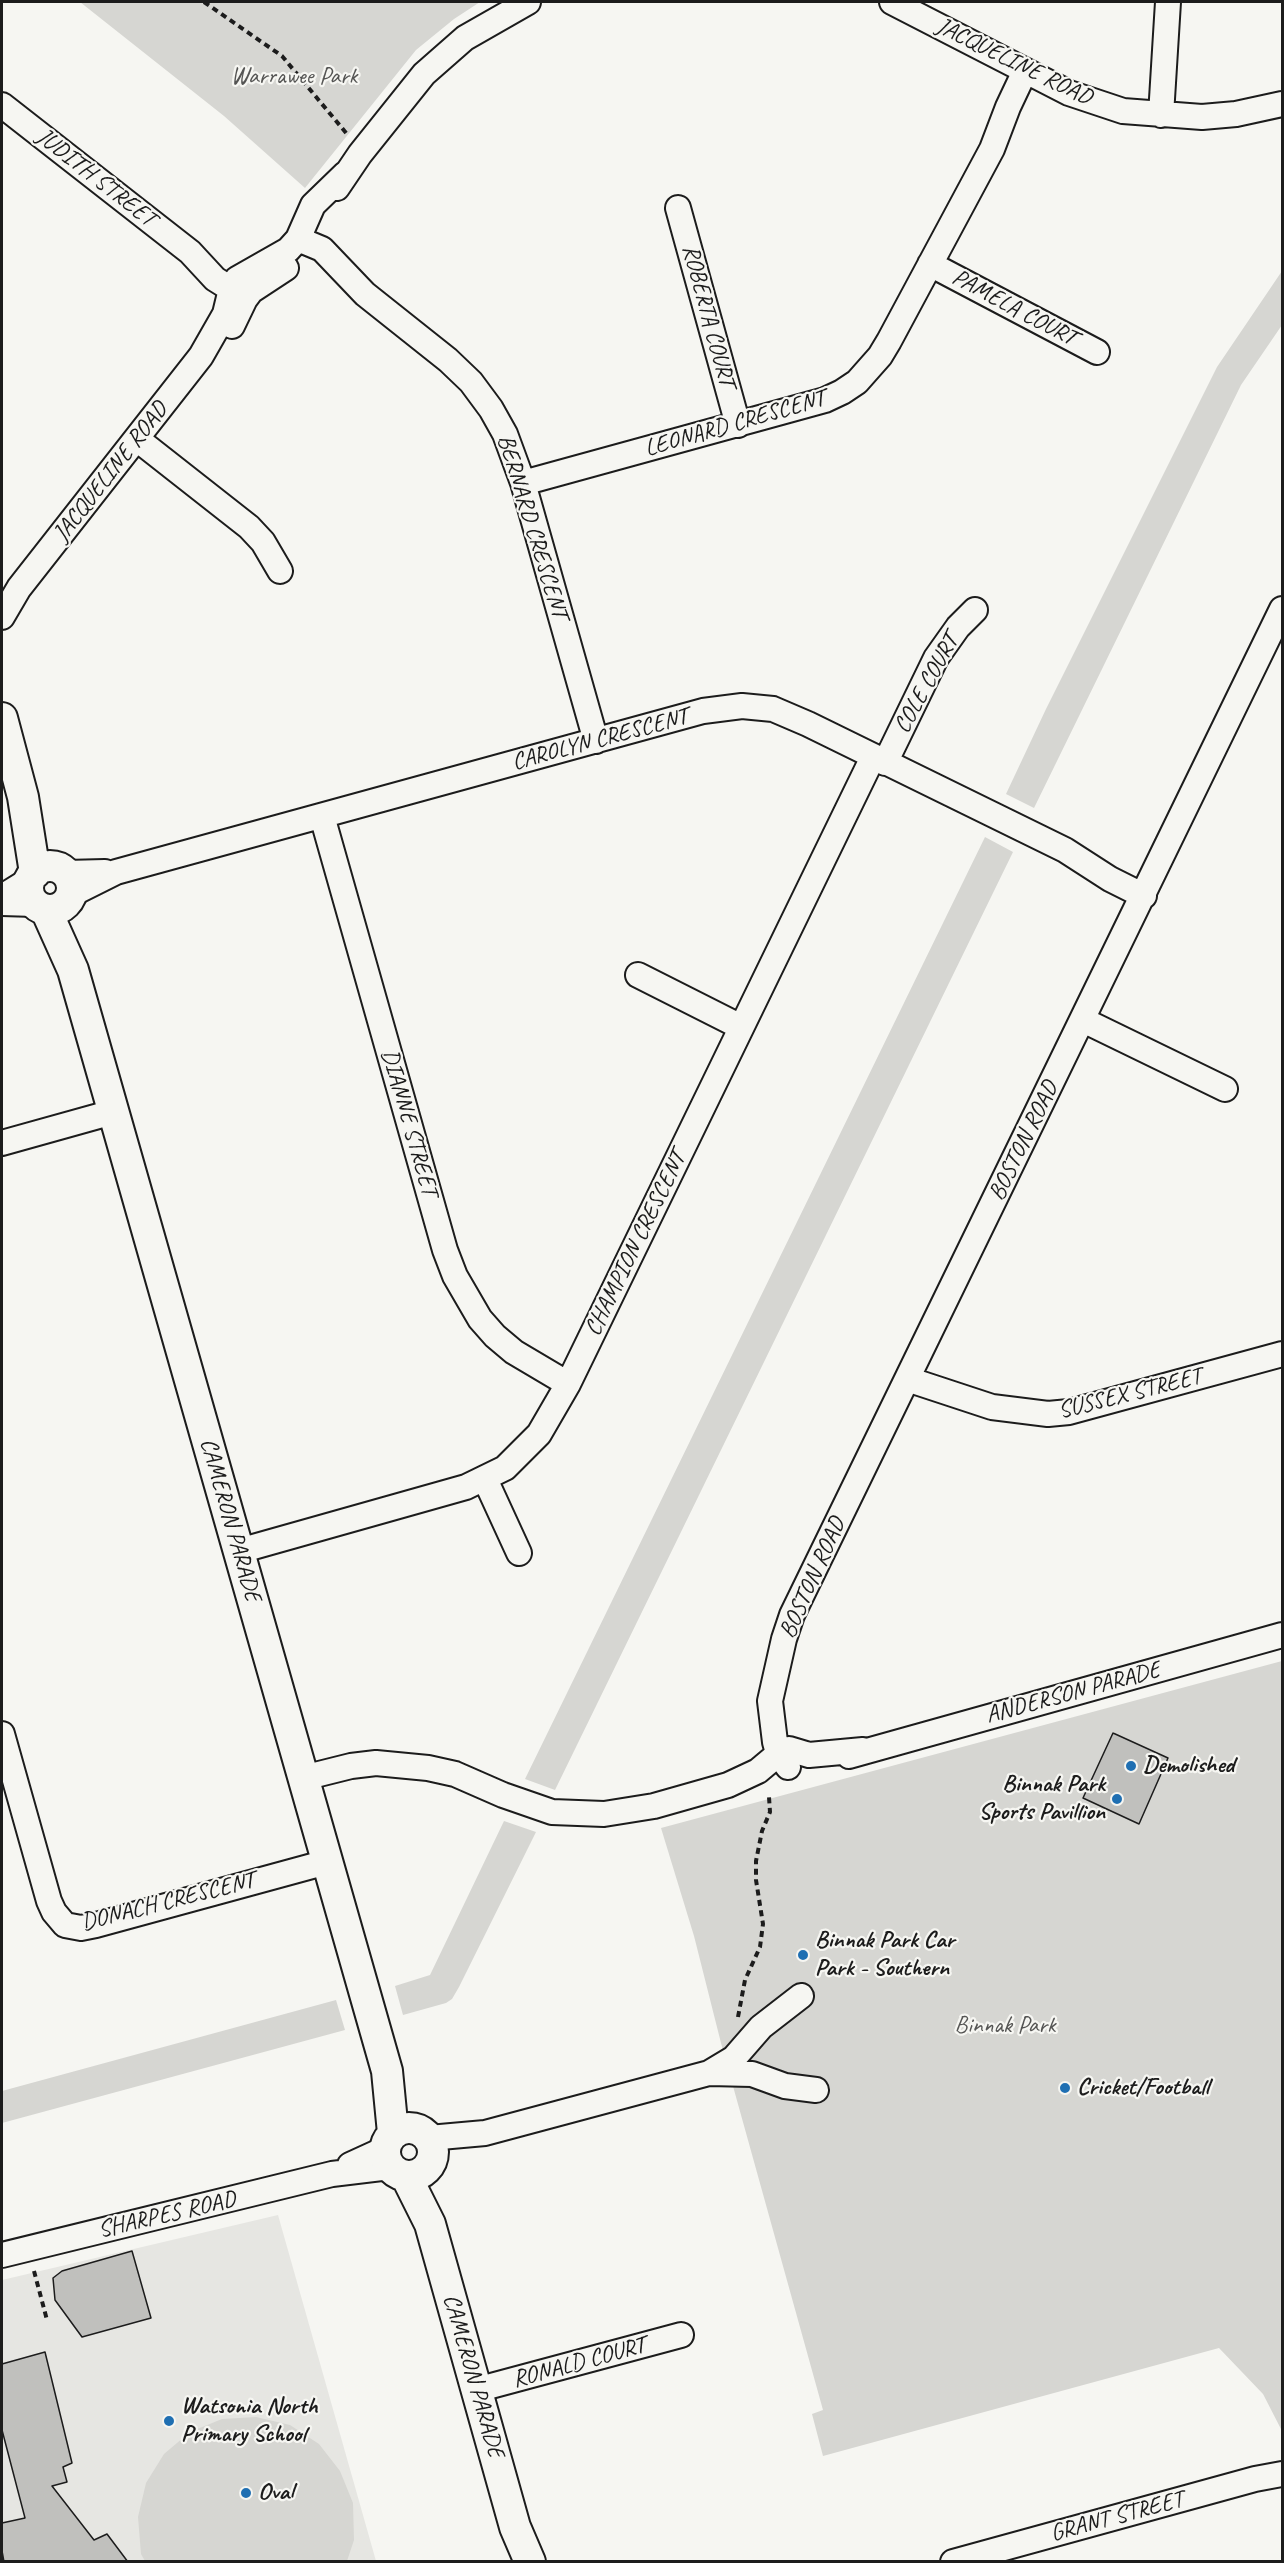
<!DOCTYPE html>
<html>
<head>
<meta charset="utf-8">
<style>
	body { margin:0 }
	#map { position:relative; width:1284px; height:2563px; overflow:hidden; background:#f6f6f2; font-family:Caveat,sans-serif }
	canvas { display:block }
	.frame { position:absolute; inset:0; border:3px solid #1c1c1c; pointer-events:none }
</style>
</head>
<body>
<div id="map">
<canvas width="1284" height="2563"></canvas>
<div class="frame"></div>
</div>
<script>
const context = document.querySelector('canvas').getContext('2d');
context.lineJoin = 'round';
function paint(path, color) { context.fillStyle = color; context.fill(path, 'evenodd'); }
const poly = rows => new Path2D(rows.map(r => 'M' + r).join(''));
function strokePath(path, color, width, dash) { context.strokeStyle = color; context.lineWidth = width; context.lineCap = dash ? 'butt' : 'round'; context.setLineDash(dash || []); context.stroke(path); }
function drawText(font, color, halo, rows, align = 'center') {
  context.font = font + ' Caveat,sans-serif'; context.lineWidth = 4.5; context.setLineDash([]); context.textBaseline = 'middle'; context.strokeStyle = halo; context.fillStyle = color; for (const [text, x, y, turn = 0] of rows) {
    context.save(); context.translate(x, y); context.rotate((+turn || 0) * Math.PI / 180); context.textAlign = isNaN(turn) ? turn : align; if (halo) context.strokeText(text, 0, 0); context.fillText(text, 0, 0); context.restore();
  }
}
const built = poly([
	[278,2215,376,2561,2,2562,2,2280]
]);
const green = poly([
	[80,2,79,2,480,2,454,19,416,50,305,188,224,116],
	[1282,271,1282,325,1241,385,1034,808,1006,794,1046,709,1217,367],
	[985,837,1013,852,555,1790,525,1779],
	[1282,1661,1282,2431,1263,2394,1219,2348,823,2456,812,2414,823,2410,721,2043,694,1936,661,1828],
	[504,1821,536,1832,459,1987,452,1999,446,2003,403,2015,395,1986,430,1975],
	[336,2000,345,2030,2,2123,2,2091],
	[256,2417,290,2425,319,2444,340,2471,353,2503,354,2540,347,2561,145,2561,141,2554,138,2517,146,2483,164,2454,190,2432,222,2419]
]);
const building = poly([
	[1113,1733,1168,1758,1139,1824,1083,1798,1113,1733],
	[132,2251,151,2318,82,2337,55,2300,53,2278,62,2271,132,2251],
	[45,2352,72,2463,63,2467,67,2482,52,2486,94,2540,107,2534,128,2562,4,2562,2,2551,2,2523,25,2518,2,2430,2,2364,45,2352]
]);
const path = poly([
	[204,2,282,56,347,134],
	[738,2017,745,1980,760,1947,763,1924,756,1880,756,1861,762,1831,770,1812,769,1797],
	[34,2271,47,2320]
]);
const minor = poly([
	[892,2,1069,93,1123,111,1202,117,1236,114,1282,104],
	[2,105,190,252,215,279,231,289,245,292],
	[1161,115,1168,2],
	[337,188,360,154,424,74,465,38,528,2],
	[678,208,738,425],
	[298,239,322,249,365,294,448,360,471,382,491,409,505,434,523,483,596,741],
	[930,264,1097,352],
	[232,326,245,299,251,291,286,268],
	[137,439,249,527,263,542,280,571],
	[523,483,825,400,842,392,857,382,880,356,889,341,992,149,1008,107,1025,71],
	[2,617,19,588,201,356,225,314,231,289,237,279,288,250,298,239,313,205,345,174],
	[885,763,936,658,958,627,975,610],
	[322,816,445,1250,455,1276,480,1319,495,1336,514,1352,568,1384],
	[66,873,105,872],
	[72,894,116,872,703,711,742,706,773,709,808,724,1065,850,1110,879,1144,896],
	[2,897,31,879],
	[2,903,35,904],
	[638,975,741,1027],
	[1083,1020,1225,1089],
	[2,1143,113,1112],
	[907,1379,992,1407,1048,1414,1069,1412,1282,1354],
	[485,1479,519,1553],
	[239,1551,466,1487,505,1468,539,1434,568,1384,873,757],
	[2,1734,49,1901,54,1912,65,1925,81,1928,96,1925,327,1862],
	[849,1756,1282,1635],
	[788,1767,778,1753,775,1742,770,1701,784,1639,792,1615,1282,609],
	[303,1778,351,1766,376,1763,428,1768,455,1774,503,1795,552,1812,604,1814,654,1806,728,1785,758,1771,783,1750,789,1749,809,1755,863,1750],
	[709,2073,734,2058,761,2027,801,1996],
	[429,2138,485,2133,709,2073,752,2074,785,2086,816,2090],
	[350,2165,385,2149],
	[2,2255,332,2174,390,2167],
	[476,2390,681,2335],
	[953,2562,1255,2479,1282,2474]
]);
const tertiary = poly([
	[2,718,23,797,35,873],
	'28 888a22 22 0 1 1 44 0a22 22 0 1 1-44 0Z',
	[46,910,73,970,387,2071,393,2133],
	'385 2152a24 24 0 1 1 48 0a24 24 0 1 1-48 0Z',
	[406,2176,430,2224,515,2527,530,2562]
]);
const markers = [
	[1131,1766,6,"#1f6fb2"],
	[1117,1799,6,"#1f6fb2"],
	[803,1955,6,"#1f6fb2"],
	[1065,2088,6,"#1f6fb2"],
	[169,2421,6,"#1f6fb2"],
	[246,2493,6,"#1f6fb2"]
];
const streetNames = [
	["JACQUELINE ROAD",1014,62,26],
	["JUDITH STREET",96,178,38],
	["PAMELA COURT",1014,308,28],
	["ROBERTA COURT",708,316,75],
	["LEONARD CRESCENT",735,424,-16],
	["JACQUELINE ROAD",111,472,-52],
	["BERNARD CRESCENT",532,527,73],
	["COLE COURT",927,684,-61],
	["CAROLYN CRESCENT",600,740,-15],
	["DIANNE STREET",409,1123,74],
	["BOSTON ROAD",1024,1141,-64],
	["CHAMPION CRESCENT",636,1244,-64],
	["SUSSEX STREET",1130,1394,-14],
	["CAMERON PARADE",230,1520,74],
	["BOSTON ROAD",813,1578,-66],
	["ANDERSON PARADE",1073,1693,-15],
	["DONACH CRESCENT",168,1902,-14],
	["SHARPES ROAD",167,2215,-13],
	["RONALD COURT",579,2363,-15],
	["CAMERON PARADE",473,2376,74],
	["GRANT STREET",1117,2517,-15]
];
const parkNames = [
	["Warrawee Park",294,77],
	["Binnak Park",1005,2026]
];
const poiNames = [
	["Demolished",1143,1766],
	["Binnak Park",1105,1785,"right"],
	["Sports Pavillion",1105,1813,"right"],
	["Binnak Park Car",815,1941],
	["Park - Southern",815,1969],
	["Cricket/Football",1077,2088],
	["Watsonia North",181,2407],
	["Primary School",181,2435],
	["Oval",258,2493]
];
paint(built, '#e6e6e2');
paint(green, '#d6d6d2');
paint(building, '#c0c0bd');
strokePath(building, '#1c1c1c', 1.5);
strokePath(minor, '#1c1c1c', 28);
strokePath(tertiary, '#1c1c1c', 34);
strokePath(path, '#1c1c1c', 4, [6, 4.5]);
strokePath(minor, '#f6f6f2', 24);
strokePath(tertiary, '#f6f6f2', 30);
for (const [x, y, r, color] of markers) { const dot = new Path2D(); dot.arc(x, y, r, 0, 2 * Math.PI); context.fillStyle = color; context.fill(dot); strokePath(dot, '#f6f6f2', 2); }
drawText('24px', '#1c1c1c', '#f6f6f2', streetNames);
drawText('24px', '#545453', '#f6f6f2', parkNames);
drawText('bold 24px', '#1c1c1c', '#f6f6f2', poiNames, 'left');
</script>
</body>
</html>
